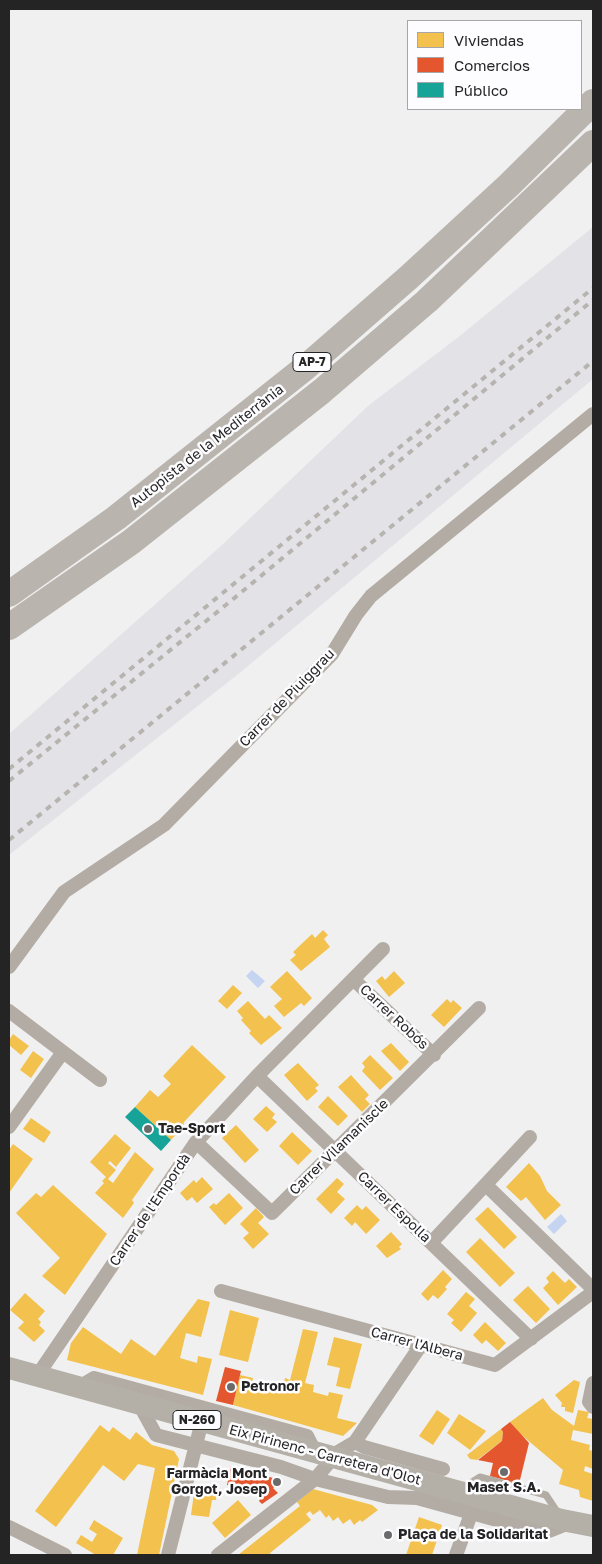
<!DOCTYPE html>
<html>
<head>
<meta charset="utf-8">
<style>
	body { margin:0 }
	#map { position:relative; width:602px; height:1564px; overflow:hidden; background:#f0f0f0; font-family:"Golos Text",sans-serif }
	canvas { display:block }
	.frame { position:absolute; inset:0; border:10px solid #242425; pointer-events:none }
	.legend { position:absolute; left:407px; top:20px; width:175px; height:90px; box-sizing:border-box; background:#fdfdff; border:1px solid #a6a6a8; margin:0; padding:6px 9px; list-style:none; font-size:15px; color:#242425 }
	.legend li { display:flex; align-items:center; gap:10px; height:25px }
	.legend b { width:25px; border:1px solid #a6a6a8 }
</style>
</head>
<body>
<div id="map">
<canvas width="602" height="1564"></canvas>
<div class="frame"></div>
<ul class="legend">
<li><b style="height:14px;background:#f2c14e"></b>Viviendas</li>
<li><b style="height:14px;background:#e4572e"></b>Comercios</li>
<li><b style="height:14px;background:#17a398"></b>Público</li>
</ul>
</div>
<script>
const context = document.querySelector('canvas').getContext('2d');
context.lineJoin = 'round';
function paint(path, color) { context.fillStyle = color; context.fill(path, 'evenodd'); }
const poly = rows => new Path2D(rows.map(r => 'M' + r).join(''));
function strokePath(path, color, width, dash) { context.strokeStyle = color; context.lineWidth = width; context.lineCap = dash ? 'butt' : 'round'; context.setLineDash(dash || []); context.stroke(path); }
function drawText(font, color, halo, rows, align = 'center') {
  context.font = font + ' "Golos Text",sans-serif'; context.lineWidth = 5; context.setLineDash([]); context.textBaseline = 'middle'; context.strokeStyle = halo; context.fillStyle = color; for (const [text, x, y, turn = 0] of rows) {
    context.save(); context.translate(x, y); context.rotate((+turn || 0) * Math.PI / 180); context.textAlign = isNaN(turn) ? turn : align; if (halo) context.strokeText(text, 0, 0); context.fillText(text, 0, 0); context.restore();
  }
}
const built = poly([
	[593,227,593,379,242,671,9,855,9,734,222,545,368,406,461,335]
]);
const water = poly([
	[252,970,265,981,258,988,246,976],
	[561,1214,567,1221,554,1234,547,1227]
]);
const homes = poly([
	[323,930,328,935,324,939,330,947,301,971,290,960,296,955,293,952,312,934,315,938],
	[287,971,312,998,304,1006,301,1003,284,1017,274,1006,282,999,270,987],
	[394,971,405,983,389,997,376,981,382,976,385,980],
	[233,985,242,993,227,1009,218,1001],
	[447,999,451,1003,453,1000,462,1008,444,1027,431,1015],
	[248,1001,265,1019,269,1015,282,1028,261,1045,249,1033,251,1031,241,1020,243,1018,237,1011],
	[13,1034,29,1046,21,1055,9,1045,9,1040],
	[391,1043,409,1062,400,1071,381,1051],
	[192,1045,226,1077,184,1122,183,1127,171,1140,135,1107,150,1090,158,1097,171,1084,163,1076],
	[33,1051,44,1059,31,1078,20,1070],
	[370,1055,393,1078,380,1090,362,1071,365,1067,362,1063],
	[298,1063,319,1085,315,1088,318,1091,307,1101,284,1075],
	[351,1075,369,1095,365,1099,370,1104,362,1112,338,1087],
	[328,1096,348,1116,338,1126,318,1107],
	[266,1106,275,1114,272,1118,277,1122,267,1132,253,1119],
	[31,1118,51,1132,44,1143,23,1129],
	[236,1125,259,1150,245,1163,222,1138],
	[292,1132,312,1151,298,1165,279,1146],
	[115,1134,131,1148,116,1167,110,1161,108,1163,116,1170,108,1179,113,1183,135,1152,154,1169,132,1200,134,1203,123,1218,95,1193,104,1183,102,1181,106,1177,90,1162],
	[13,1144,33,1159,9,1193,9,1150],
	[529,1163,540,1176,547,1191,561,1205,545,1220,526,1197,521,1201,506,1187],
	[202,1177,213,1189,197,1203,192,1197,187,1201,180,1193,194,1180,196,1183],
	[337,1178,344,1184,337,1192,345,1199,331,1214,316,1199],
	[53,1185,107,1234,65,1295,42,1276,60,1258,16,1213,36,1193,41,1197],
	[229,1193,243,1208,225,1225,209,1207,214,1203,216,1205],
	[357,1205,362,1210,366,1206,380,1220,366,1234,355,1222,352,1226,344,1218],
	[488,1207,517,1237,504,1249,475,1219],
	[256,1208,264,1217,258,1223,269,1234,253,1249,243,1238,249,1233,240,1224],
	[391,1232,402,1244,399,1247,401,1249,387,1258,376,1246],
	[480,1238,515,1273,500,1287,466,1252],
	[443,1270,452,1279,445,1287,447,1289,438,1299,433,1295,428,1301,421,1294],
	[553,1271,565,1283,569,1279,577,1287,558,1305,543,1288,549,1282,546,1278],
	[528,1286,550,1309,536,1323,513,1300],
	[466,1292,475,1299,469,1306,477,1313,461,1332,451,1323,454,1320,447,1314],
	[25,1293,45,1311,38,1319,41,1322,39,1325,45,1331,34,1342,18,1328,24,1322,10,1310],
	[198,1299,210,1302,201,1337,186,1333,180,1358,197,1363,198,1356,212,1359,203,1395,67,1360,71,1343,83,1327,121,1354,131,1339,155,1356],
	[230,1310,259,1318,248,1362,219,1355],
	[485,1322,506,1343,498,1351,486,1340,482,1344,473,1335],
	[303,1329,318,1332,305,1383,314,1385,313,1392,328,1396,329,1392,343,1395,337,1418,357,1423,343,1436,233,1405,240,1375,253,1378,252,1383,282,1391,285,1378,290,1380],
	[334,1337,362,1344,350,1389,336,1386,340,1368,327,1365],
	[574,1380,580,1382,573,1413,565,1411,565,1407,561,1407,562,1403,555,1395],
	[543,1398,552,1410,574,1426,578,1410,589,1412,587,1418,593,1419,593,1434,573,1430,571,1440,590,1445,589,1450,593,1451,593,1469,585,1466,584,1471,593,1474,593,1501,580,1497,579,1490,559,1484,563,1470,518,1432,510,1422],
	[437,1410,450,1419,433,1445,419,1436],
	[459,1414,486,1431,470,1450,447,1433],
	[100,1425,109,1432,113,1427,130,1440,136,1432,152,1445,174,1451,179,1459,159,1555,137,1555,155,1468,138,1464,124,1481,103,1465,56,1527,35,1511],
	[501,1429,503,1432,502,1441,477,1460,470,1459,467,1455],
	[200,1489,217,1492,216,1500,212,1500,209,1517,191,1515,194,1493,199,1494],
	[313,1489,372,1505,378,1510,362,1522,360,1520,354,1525,350,1519,343,1524,338,1517,333,1521,329,1515,326,1518,320,1510,313,1515,310,1511,306,1514,311,1520,270,1553,271,1555,238,1555,300,1506,297,1502],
	[238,1500,251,1515,225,1538,212,1523],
	[419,1517,442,1525,432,1555,406,1555],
	[94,1520,123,1538,113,1555,96,1555,76,1543,81,1535,92,1542,97,1534,89,1529]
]);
const shops = poly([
	[225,1367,241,1371,233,1405,216,1401],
	[510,1422,529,1443,519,1484,490,1476,493,1463,478,1460,502,1441,503,1432,501,1429],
	[231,1466,273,1478,279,1483,273,1488,278,1493,262,1504,259,1501,261,1497,259,1493,227,1485]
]);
const public = poly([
	[135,1107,171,1140,161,1151,125,1117]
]);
const service = poly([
	[464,1487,480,1477,546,1495,558,1513]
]);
const minor = poly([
	[9,967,64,892,164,825,332,654,356,615,371,596,593,414],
	[354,980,434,1055],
	[9,1011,100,1080],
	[257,1076,531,1339],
	[9,1127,63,1052],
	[196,1142,272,1213,479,1008],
	[486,1185,593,1289],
	[431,1243,530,1137],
	[221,1291,495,1365,593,1292],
	[37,1376,196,1142,257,1076,383,949],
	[593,1383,589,1402,593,1407],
	[79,1387,94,1378,307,1436,315,1452],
	[139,1404,156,1435,281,1467,315,1479,388,1497,417,1498,544,1533,569,1523],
	[355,1442,364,1447,443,1469],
	[9,1527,65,1555],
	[168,1555,202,1421],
	[218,1555,315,1479,327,1465,331,1456,355,1442,421,1345],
	[456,1555,471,1514]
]);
const primary = poly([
	[9,1368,562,1520,593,1526]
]);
const motorway = poly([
	[9,594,116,518,306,367,408,278,509,185,593,102],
	[9,627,131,542,322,391,427,301,593,143]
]);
const rail = poly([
	[9,769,593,288],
	[9,781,232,600,593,300],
	[9,840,593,361]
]);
const markers = [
	[148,1129,5,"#6b6b6c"],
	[231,1387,5,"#6b6b6c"],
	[504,1472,5,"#6b6b6c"],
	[277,1482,5,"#6b6b6c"],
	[388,1535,5,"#6b6b6c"]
];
const shields = [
	[312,362,38],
	[197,1420,48]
];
const shieldNames = [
	["AP-7",312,362],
	["N-260",197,1420]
];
const streetNames = [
	["Autopista de la Mediterrània",207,446,-38],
	["Carrer de Piuiggrau",287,698,-46],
	["Carrer Robós",394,1017,43],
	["Carrer Vilamaniscle",339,1147,-44],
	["Carrer Espolla",394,1207,44],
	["Carrer de l'Empordà",150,1210,-56],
	["Carrer l'Albera",417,1344,15],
	["Eix Pirinenc - Carretera d'Olot",325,1455,15]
];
const poiNames = [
	["Tae-Sport",158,1129],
	["Petronor",241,1387],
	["Farmàcia Mont",267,1474,"right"],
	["Gorgot, Josep",267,1490,"right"],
	["Maset S.A.",504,1488,"center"],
	["Plaça de la Solidaritat",398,1535]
];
paint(built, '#e2e2e7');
paint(water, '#c5d5f1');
paint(homes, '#f2c14e');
paint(shops, '#e4572e');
paint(public, '#17a398');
strokePath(service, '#b3aca4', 7);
strokePath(minor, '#b3aca4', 14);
strokePath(primary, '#b4afa7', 22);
strokePath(motorway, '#b9b4ae', 26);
strokePath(rail, '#b7b4b0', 4, [6, 6]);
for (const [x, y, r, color] of markers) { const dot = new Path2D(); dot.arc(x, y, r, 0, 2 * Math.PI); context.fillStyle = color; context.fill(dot); strokePath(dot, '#fdfdff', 2); }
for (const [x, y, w] of shields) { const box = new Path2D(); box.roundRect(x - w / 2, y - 9.5, w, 19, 4); context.fillStyle = '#fdfdff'; context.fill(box); strokePath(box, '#242425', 1); }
drawText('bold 12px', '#242425', null, shieldNames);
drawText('14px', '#242425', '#fdfdff', streetNames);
drawText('bold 14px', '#242425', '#fdfdff', poiNames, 'left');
</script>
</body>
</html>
